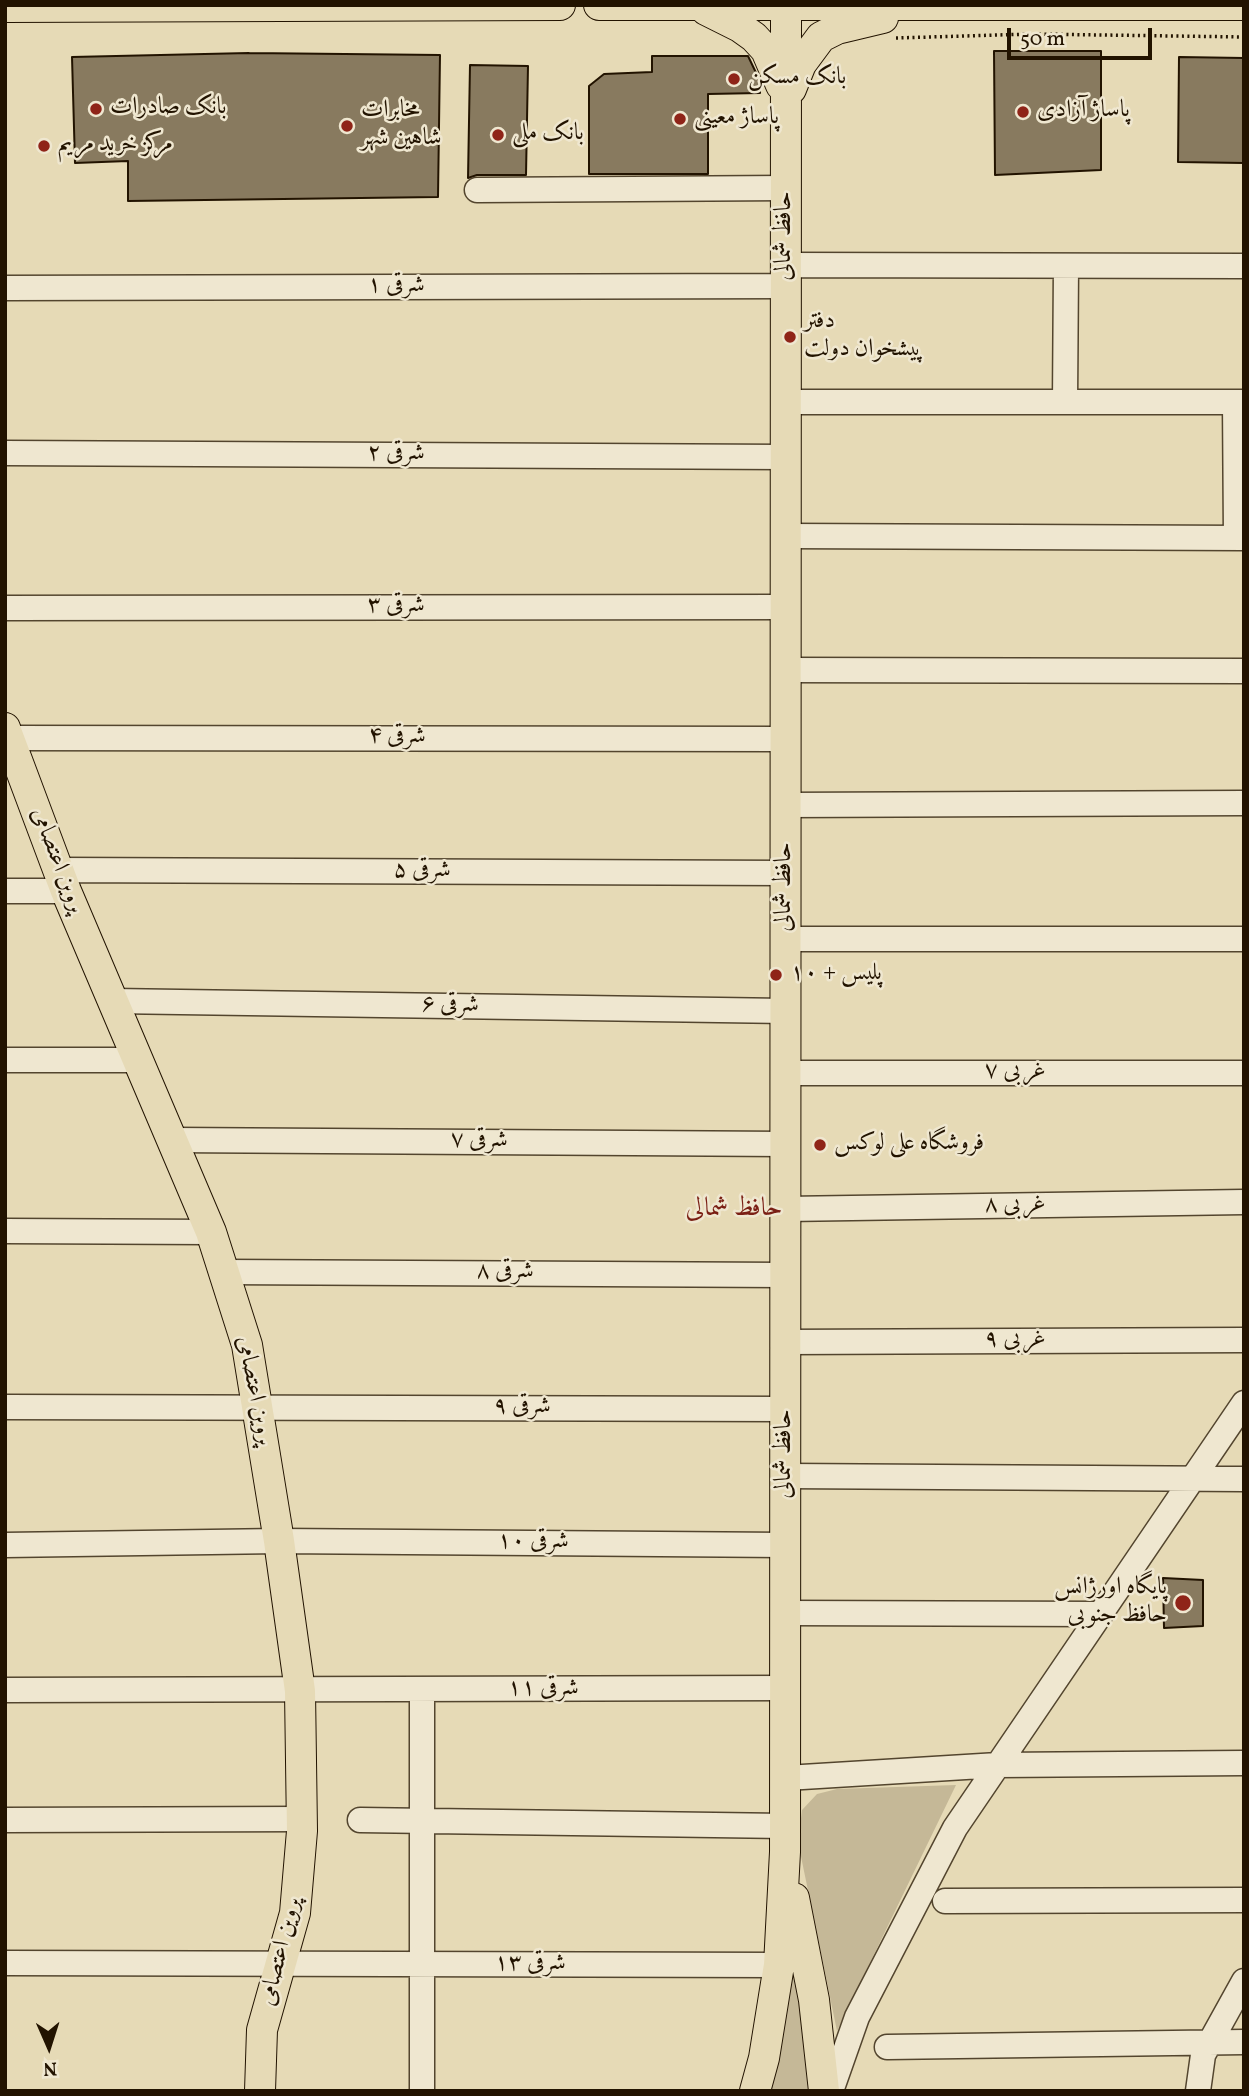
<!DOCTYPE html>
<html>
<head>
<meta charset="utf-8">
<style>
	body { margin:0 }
	#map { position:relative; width:1249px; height:2096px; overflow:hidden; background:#e6dab6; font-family:Vollkorn,serif }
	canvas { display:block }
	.frame { position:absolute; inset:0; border:7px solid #221300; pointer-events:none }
	.north { position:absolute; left:14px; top:2012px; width:70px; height:70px; -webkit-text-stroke:5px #efe7d0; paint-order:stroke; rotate:177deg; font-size:19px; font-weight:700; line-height:28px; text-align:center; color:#221300 }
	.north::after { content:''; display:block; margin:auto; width:24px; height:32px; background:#221300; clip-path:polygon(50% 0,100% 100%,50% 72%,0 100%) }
	.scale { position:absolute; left:1007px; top:28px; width:145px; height:32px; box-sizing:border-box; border:4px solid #221300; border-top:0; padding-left:9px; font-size:21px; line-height:24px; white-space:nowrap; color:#221300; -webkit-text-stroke:5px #efe7d0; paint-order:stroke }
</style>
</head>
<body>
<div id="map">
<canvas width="1249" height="2096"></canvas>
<div class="frame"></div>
<div class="north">N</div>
<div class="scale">50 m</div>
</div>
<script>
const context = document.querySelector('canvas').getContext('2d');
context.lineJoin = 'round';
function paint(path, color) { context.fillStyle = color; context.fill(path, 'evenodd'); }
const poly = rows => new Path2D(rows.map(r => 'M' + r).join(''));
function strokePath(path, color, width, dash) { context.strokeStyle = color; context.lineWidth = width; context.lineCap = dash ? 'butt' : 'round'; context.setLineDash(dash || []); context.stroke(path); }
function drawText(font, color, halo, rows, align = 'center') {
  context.font = font + ' Vollkorn,Amiri,serif'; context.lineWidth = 5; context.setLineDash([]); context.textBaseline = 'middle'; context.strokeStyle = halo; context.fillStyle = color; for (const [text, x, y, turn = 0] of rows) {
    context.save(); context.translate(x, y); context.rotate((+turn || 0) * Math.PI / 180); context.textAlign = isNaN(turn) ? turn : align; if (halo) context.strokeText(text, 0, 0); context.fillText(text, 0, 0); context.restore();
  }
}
const green = poly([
	[956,1785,837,2031,798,1842,802,1810,817,1794,837,1789],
	[794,1944,808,2091,766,2091]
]);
const building = poly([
	[994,51,1101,51,1101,170,995,175,994,51],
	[249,53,440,55,438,197,128,201,128,161,75,163,72,57,249,53],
	[652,56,748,56,760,81,760,93,708,94,708,174,589,174,589,86,604,74,652,72,652,56],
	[1179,57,1244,58,1244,163,1178,162,1179,57],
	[470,65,528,66,526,175,477,175,468,178,470,65],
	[1163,1578,1203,1580,1203,1626,1164,1628,1163,1578]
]);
const path = poly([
	[896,38,1032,34,1244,37]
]);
const minor = poly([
	[477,190,787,188],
	[786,265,1244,266],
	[5,288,786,286],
	[787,402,1244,402],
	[1065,402,1066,266],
	[1235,402,1236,538],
	[5,453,786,457],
	[786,536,1244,538],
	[5,608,786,607],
	[786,670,1244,671],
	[8,738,786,739],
	[786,805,1244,803],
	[58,870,786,873],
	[5,891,66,891],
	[786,939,1244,939],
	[113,1001,786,1011],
	[5,1060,139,1060],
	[786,1073,1244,1073],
	[172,1140,786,1144],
	[786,1209,1244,1202],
	[5,1231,211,1232],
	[223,1272,786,1275],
	[786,1342,1244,1340],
	[5,1407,786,1409],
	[786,1476,1244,1479],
	[5,1545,279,1541,786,1545],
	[786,1613,1101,1614],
	[5,1690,786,1688],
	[786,1778,998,1765,1244,1763],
	[5,1820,302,1819],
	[360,1820,785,1826],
	[945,1901,1244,1900],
	[5,1963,779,1965],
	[887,2047,1244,2042],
	[422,2091,422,1691],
	[831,2091,857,2017,955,1828,1244,1403],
	[1198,2091,1203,2055,1244,1981]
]);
const major = poly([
	[599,5,1244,5],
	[5,7,560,5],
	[706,10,740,27,754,37,766,50,781,85],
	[791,89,801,64,821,37,837,29,883,18],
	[5,728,66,891,211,1232,247,1345,279,1541,300,1691,302,1831,295,1913,262,2030,260,2091],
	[794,1898,814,2000,824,2091],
	[755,2091,764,2058,779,1965,785,1852,786,5]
]);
const markers = [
	[734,79,7,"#8f2418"],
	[96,109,7,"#8f2418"],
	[1023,112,7,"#8f2418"],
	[680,119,7,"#8f2418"],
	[347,126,7,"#8f2418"],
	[498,135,7,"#8f2418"],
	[44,146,7,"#8f2418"],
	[790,337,7,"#8f2418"],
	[776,975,7,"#8f2418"],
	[820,1145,7,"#8f2418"],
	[1183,1603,9,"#8f2418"]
];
const poiNames = [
	["بانک مسکن",748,79],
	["بانک صادرات",110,109],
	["مخابرات",361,112],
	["شاهین شهر",361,140],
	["پاساژ آزادی",1037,112],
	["پاساژ معینی",694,119],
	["بانک ملی",512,135],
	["مرکز خرید مریم",58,146],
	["دفتر",804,323],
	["پیشخوان دولت",804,351],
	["پلیس + ۱۰",790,975],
	["فروشگاه علی لوکس",834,1145],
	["پایگاه اورژانس",1167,1589,"right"],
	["حافظ جنوبی",1167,1617,"right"]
];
const streetNames = [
	["حافظ شمالی",786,236,-90],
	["۱ شرقی",396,287],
	["۲ شرقی",396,455],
	["۳ شرقی",396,607],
	["۴ شرقی",397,738],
	["پروین اعتصامی",56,861,69],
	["۵ شرقی",422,872],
	["حافظ شمالی",786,887,-90],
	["۶ شرقی",450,1006,1],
	["۷ غربی",1015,1073],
	["۷ شرقی",479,1142],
	["۸ غربی",1015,1206,-1],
	["۸ شرقی",505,1273],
	["۹ غربی",1015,1341],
	["پروین اعتصامی",253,1391,79],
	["شرقی ۹",522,1408],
	["حافظ شمالی",786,1454,-90],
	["شرقی ۱۰",533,1543],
	["۱۱ شرقی",543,1690],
	["پروین اعتصامی",282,1952,-76],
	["۱۳ شرقی",530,1965]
];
const neighbourhoodNames = [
	["حافظ شمالی",734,1210]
];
paint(green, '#c5b897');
paint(building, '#887a5f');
strokePath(building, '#221300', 2);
strokePath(minor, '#53452e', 27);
strokePath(major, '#221300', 32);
strokePath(path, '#221300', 3.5, [2, 3.5]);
strokePath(minor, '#efe7d0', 24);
strokePath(major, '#e6dab6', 30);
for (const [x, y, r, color] of markers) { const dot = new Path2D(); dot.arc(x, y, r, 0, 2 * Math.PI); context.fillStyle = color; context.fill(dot); strokePath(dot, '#efe7d0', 2.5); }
drawText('24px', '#221300', '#efe7d0', poiNames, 'left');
drawText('24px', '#221300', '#efe7d0', streetNames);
drawText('26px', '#7a1f14', '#efe7d0', neighbourhoodNames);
</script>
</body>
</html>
